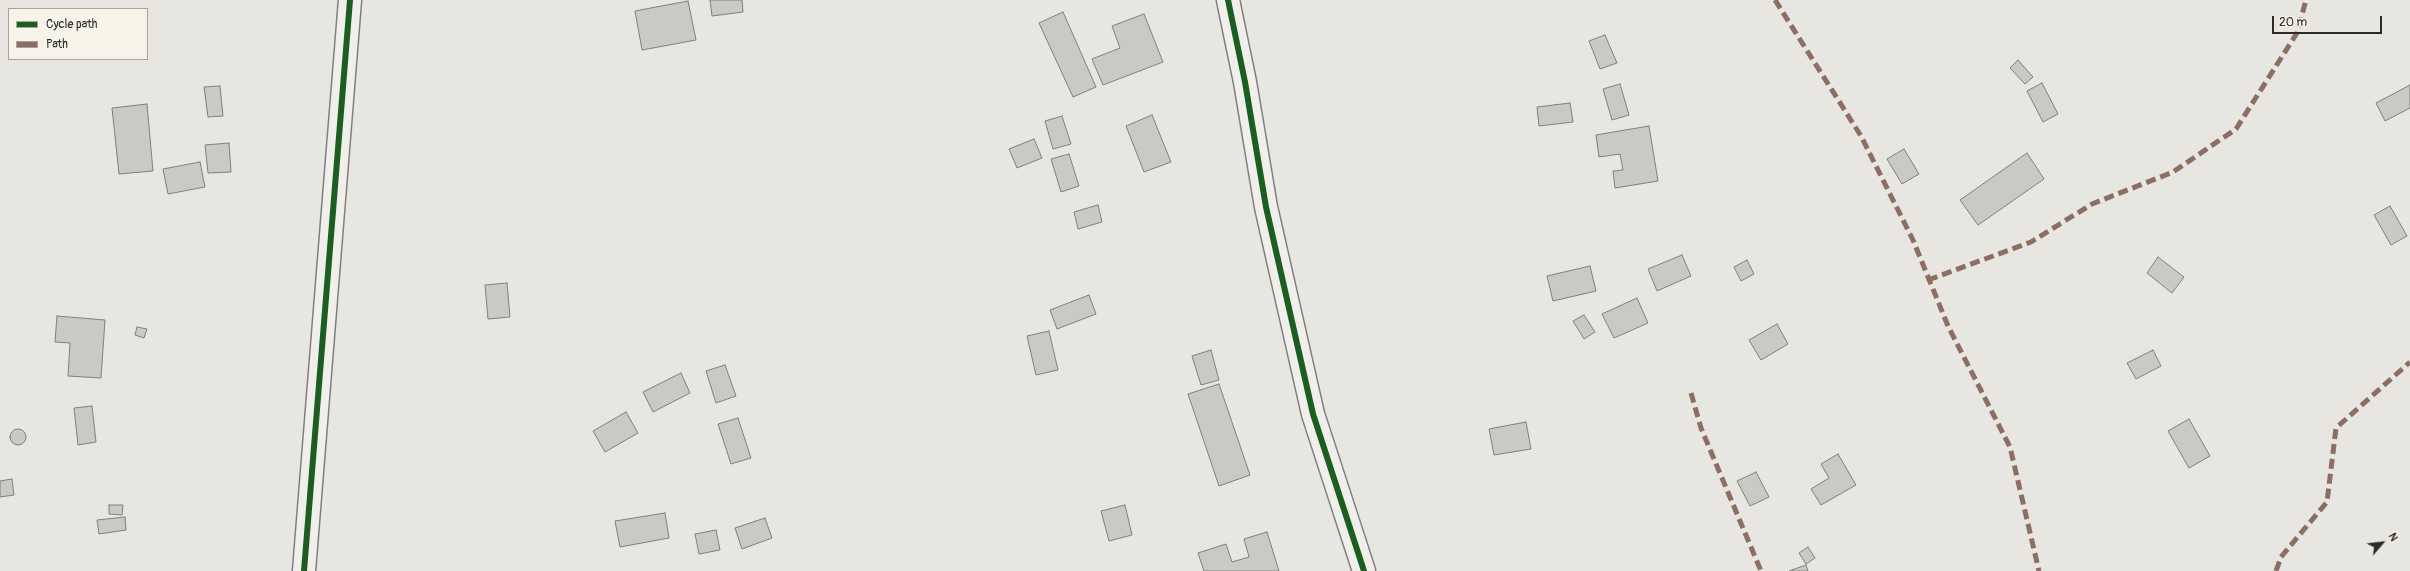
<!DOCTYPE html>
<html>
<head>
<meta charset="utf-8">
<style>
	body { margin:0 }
	#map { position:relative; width:2410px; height:571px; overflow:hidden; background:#e8e6e0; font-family:Pangolin,sans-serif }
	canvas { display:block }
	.legend { position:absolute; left:8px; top:8px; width:140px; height:52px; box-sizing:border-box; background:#f7f3e8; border:1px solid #a5a39c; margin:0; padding:5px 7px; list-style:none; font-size:12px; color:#2b2b2b }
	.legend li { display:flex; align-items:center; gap:8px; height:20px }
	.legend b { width:20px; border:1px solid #a5a39c }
	.north { position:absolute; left:2362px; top:523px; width:40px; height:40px; -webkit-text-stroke:3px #f7f3e8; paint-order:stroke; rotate:62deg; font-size:11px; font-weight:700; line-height:16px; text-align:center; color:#2b2b2b }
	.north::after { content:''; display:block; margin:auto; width:14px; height:18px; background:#2b2b2b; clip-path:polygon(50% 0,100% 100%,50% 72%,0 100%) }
	.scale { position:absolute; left:2272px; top:16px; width:110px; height:18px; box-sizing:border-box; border:2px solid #2b2b2b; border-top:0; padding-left:5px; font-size:12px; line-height:14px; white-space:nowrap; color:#2b2b2b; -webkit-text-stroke:3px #f7f3e8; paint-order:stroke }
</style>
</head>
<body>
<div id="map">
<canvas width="2410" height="571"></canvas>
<ul class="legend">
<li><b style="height:5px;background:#1b5e20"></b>Cycle path</li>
<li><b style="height:5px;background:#8d6e63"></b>Path</li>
</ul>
<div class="north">N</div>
<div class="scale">20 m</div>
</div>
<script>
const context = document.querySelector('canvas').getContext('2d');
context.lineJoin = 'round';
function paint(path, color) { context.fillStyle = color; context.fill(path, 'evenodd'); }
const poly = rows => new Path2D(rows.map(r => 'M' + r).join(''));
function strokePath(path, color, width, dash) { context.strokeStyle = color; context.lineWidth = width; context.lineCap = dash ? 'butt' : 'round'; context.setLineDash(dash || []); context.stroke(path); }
const building = poly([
	[710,0,742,0,743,12,712,16,710,0],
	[688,1,696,40,642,50,635,11,688,1],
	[1063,12,1096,87,1073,97,1039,23,1063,12],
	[1144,14,1163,62,1103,85,1092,59,1120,48,1112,26,1144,14],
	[1605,35,1617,63,1600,69,1589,41,1605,35],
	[2018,60,2033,77,2025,84,2010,68,2018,60],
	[2042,83,2058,114,2043,122,2027,91,2042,83],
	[1620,84,1629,115,1612,120,1603,89,1620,84],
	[2410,85,2410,108,2385,121,2376,103,2410,85],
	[220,86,223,116,208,117,204,87,220,86],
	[1570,103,1573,122,1539,126,1537,107,1570,103],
	[147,104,153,171,119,174,112,108,147,104],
	[1152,115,1171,162,1144,172,1126,126,1152,115],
	[1062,116,1071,144,1053,149,1045,121,1062,116],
	[1649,126,1658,181,1615,188,1613,171,1623,170,1620,154,1599,157,1596,135,1649,126],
	[1034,139,1042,158,1017,168,1009,149,1034,139],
	[229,143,231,172,208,173,205,145,229,143],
	[1904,149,1919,174,1902,184,1887,159,1904,149],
	[2027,153,2044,179,1978,225,1960,200,2027,153],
	[1069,154,1079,186,1061,192,1051,159,1069,154],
	[200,162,205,187,168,194,163,169,200,162],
	[1098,205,1102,222,1078,229,1074,212,1098,205],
	[2390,206,2407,236,2391,245,2374,215,2390,206],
	[1682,255,1691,276,1657,291,1648,269,1682,255],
	[2158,257,2184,277,2172,293,2147,273,2158,257],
	[1747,260,1754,274,1741,281,1734,267,1747,260],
	[1590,266,1596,291,1553,301,1547,276,1590,266],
	[507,283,510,317,488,319,485,285,507,283],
	[1089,295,1096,314,1057,329,1050,310,1089,295],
	[1637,298,1648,323,1614,338,1602,314,1637,298],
	[1584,315,1595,332,1584,339,1573,321,1584,315],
	[57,316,105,320,101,378,68,376,70,343,55,342,57,316],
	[1777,324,1788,344,1761,360,1749,340,1777,324],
	[137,327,147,329,144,338,135,335,137,327],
	[1049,331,1058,370,1036,375,1027,336,1049,331],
	[1211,350,1219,380,1201,385,1192,356,1211,350],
	[2153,350,2161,366,2136,379,2127,363,2153,350],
	[725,365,736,396,716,403,706,371,725,365],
	[681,373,690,393,653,412,643,392,681,373],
	[1219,384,1250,475,1219,486,1188,394,1219,384],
	[92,406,96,442,78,445,74,408,92,406],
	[626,412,638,433,605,452,593,431,626,412],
	[738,418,751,458,731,464,718,424,738,418],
	[2189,419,2210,456,2189,468,2168,431,2189,419],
	[1526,422,1531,449,1494,455,1489,429,1526,422],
	'10 437a8 8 0 1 1 16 0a8 8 0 1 1-16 0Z',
	[1838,454,1856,485,1821,505,1811,489,1829,478,1821,464,1838,454],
	[1756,472,1769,497,1750,506,1737,481,1756,472],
	[12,479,14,495,0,497,0,481,12,479],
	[109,505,123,505,122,515,109,514,109,505],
	[1125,505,1132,535,1109,541,1101,511,1125,505],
	[665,513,669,538,620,547,615,521,665,513],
	[125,517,126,530,99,534,97,520,125,517],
	[765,518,772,538,742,549,735,528,765,518],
	[716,530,720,550,699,554,695,534,716,530],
	[1267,532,1279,571,1204,571,1198,553,1226,544,1232,562,1249,557,1244,539,1267,532],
	[1808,547,1815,558,1806,564,1799,553,1808,547],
	[1806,565,1808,571,1789,571,1806,565]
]);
const street = poly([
	[1228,0,1245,82,1266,207,1313,414,1364,571]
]);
const secondary = poly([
	[304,571,350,0]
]);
const quiet = poly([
	[1775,0,1861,136,1913,240,1948,326,2010,447,2039,571],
	[1928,280,2031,242,2092,204,2173,172,2236,129,2297,33,2306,0],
	[1691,393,1701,428,1761,571],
	[2276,571,2281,557,2327,502,2336,428,2410,362]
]);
const cycleway = poly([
	[1228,0,1245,82,1266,207,1313,414,1364,571],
	[304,571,350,0]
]);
paint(building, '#cac9c4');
strokePath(building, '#807f7c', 1);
strokePath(street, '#807f7c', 25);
strokePath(secondary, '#807f7c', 25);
strokePath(street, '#f0efeb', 22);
strokePath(secondary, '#f0efeb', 22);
strokePath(quiet, '#8d6e63', 5, [10, 5]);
strokePath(cycleway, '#1b5e20', 6);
</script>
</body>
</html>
